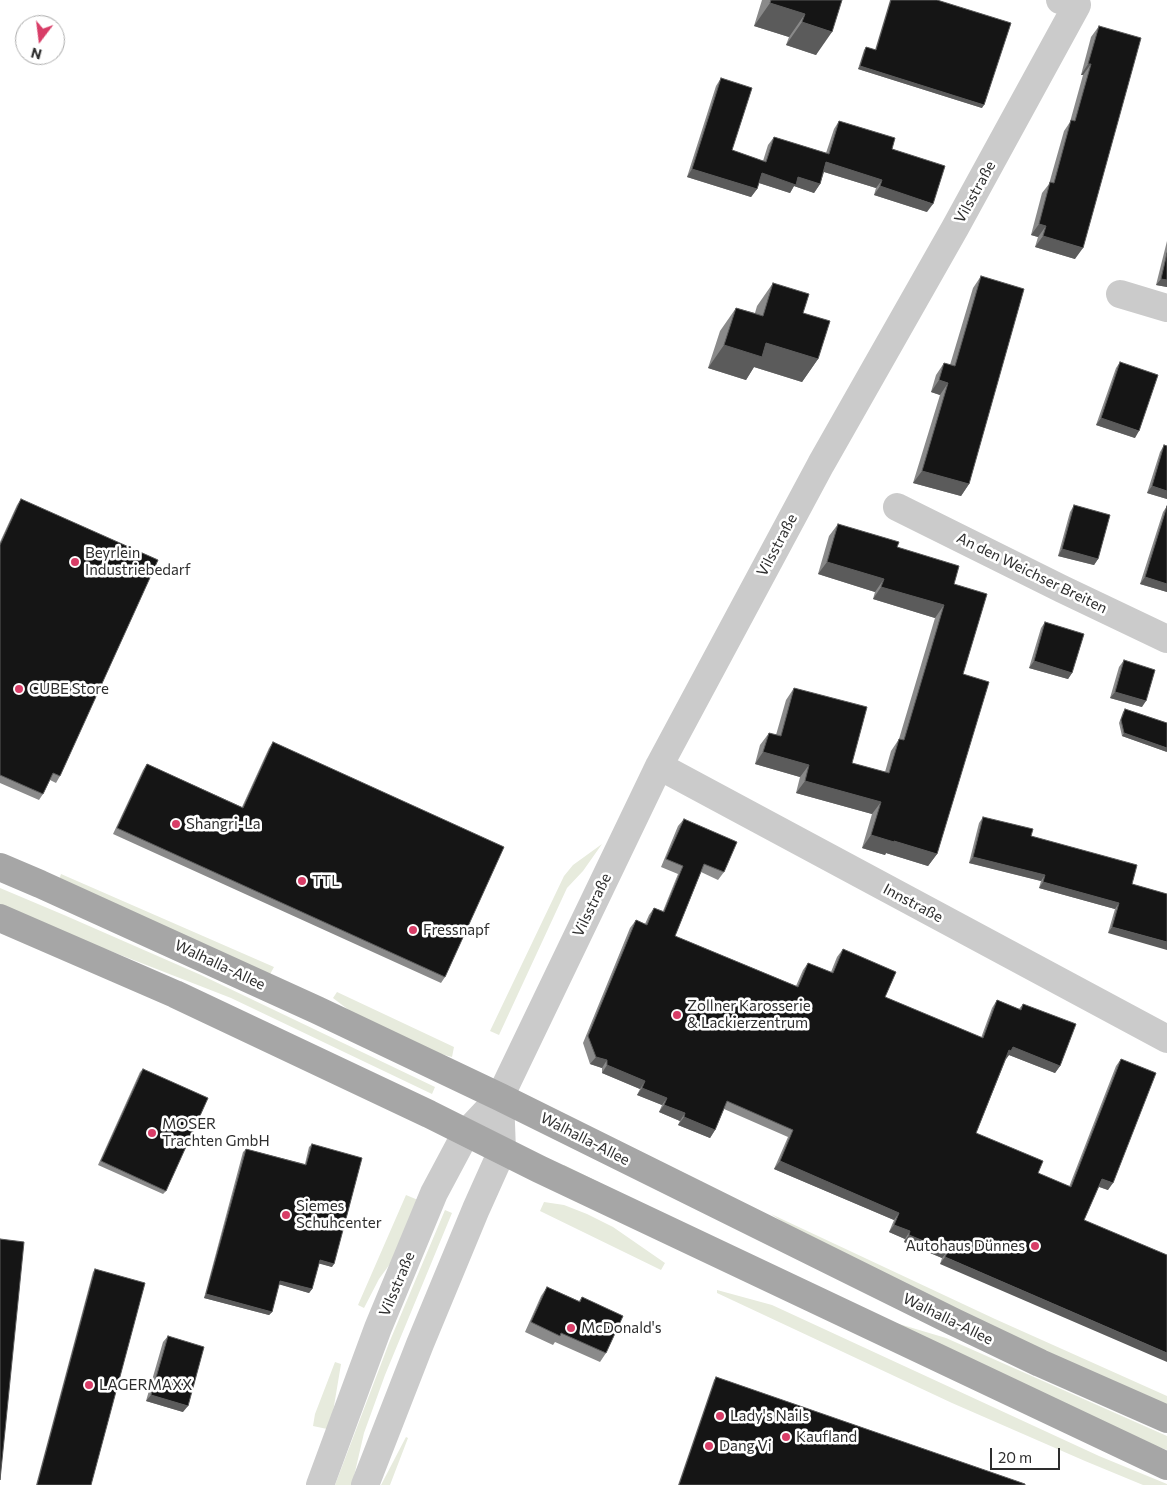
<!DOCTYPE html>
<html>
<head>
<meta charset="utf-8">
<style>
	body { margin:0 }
	#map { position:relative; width:1167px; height:1485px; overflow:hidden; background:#fff; font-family:Commissioner,sans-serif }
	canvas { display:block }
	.north { position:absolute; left:15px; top:15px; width:50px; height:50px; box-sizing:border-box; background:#fff; border:1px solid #ababab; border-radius:50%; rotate:195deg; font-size:14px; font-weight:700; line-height:20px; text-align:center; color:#2e2e2e }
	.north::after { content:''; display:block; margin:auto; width:18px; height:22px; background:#d83d67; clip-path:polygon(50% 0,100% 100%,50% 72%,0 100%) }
	.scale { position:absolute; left:990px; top:1448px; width:70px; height:22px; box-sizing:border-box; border:2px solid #2e2e2e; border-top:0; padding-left:6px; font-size:15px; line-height:18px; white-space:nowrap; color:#2e2e2e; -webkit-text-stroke:4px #fff; paint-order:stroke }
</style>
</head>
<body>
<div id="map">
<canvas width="1167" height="1485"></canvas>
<div class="north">N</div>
<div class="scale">20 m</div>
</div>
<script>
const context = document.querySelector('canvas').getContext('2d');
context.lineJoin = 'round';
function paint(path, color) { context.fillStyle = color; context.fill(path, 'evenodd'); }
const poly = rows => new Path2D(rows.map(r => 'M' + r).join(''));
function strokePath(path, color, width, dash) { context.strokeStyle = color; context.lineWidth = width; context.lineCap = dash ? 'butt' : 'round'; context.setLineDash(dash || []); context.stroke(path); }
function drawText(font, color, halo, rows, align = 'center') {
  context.font = font + ' Commissioner,sans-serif'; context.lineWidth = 5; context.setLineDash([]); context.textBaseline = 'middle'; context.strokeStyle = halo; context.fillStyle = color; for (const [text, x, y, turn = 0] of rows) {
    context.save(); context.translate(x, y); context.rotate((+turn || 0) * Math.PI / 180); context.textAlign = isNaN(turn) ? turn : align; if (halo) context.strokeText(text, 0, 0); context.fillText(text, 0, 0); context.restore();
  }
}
const green = poly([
	[602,844,583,871,567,888,499,1035,490,1031,564,876,573,865],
	[61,874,274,967,269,976,58,883],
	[0,888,64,915,201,975,435,1087,432,1094,231,998,0,908],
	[337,992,454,1047,452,1057,441,1054,367,1024,333,998],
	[564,1165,720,1242,889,1321,946,1338,1167,1436,1167,1450,1107,1428,560,1171],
	[406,1195,418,1200,395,1257,379,1279,364,1308,358,1305],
	[544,1202,564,1205,587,1214,613,1227,665,1263,661,1270,540,1211],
	[445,1210,452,1213,385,1375,364,1433,352,1485,335,1485,389,1343],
	[771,1214,995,1319,1167,1396,1167,1406,1005,1336,815,1244],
	[717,1290,772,1305,1099,1456,1167,1484,1167,1485,1143,1485,1085,1461,952,1403,717,1293],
	[335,1362,341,1364,331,1424,327,1429,313,1426,315,1414],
	[406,1437,408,1438,390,1485,381,1485]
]);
const minor = poly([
	[1120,294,1167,308],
	[897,507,1062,589,1167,639],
	[659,766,1167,1039],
	[320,1485,378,1328,434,1193,466,1133,500,1097,659,766,821,464,955,228,1077,5,1060,0],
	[365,1485,420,1344,476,1209,502,1151,500,1097]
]);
const major = poly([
	[0,867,40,884,317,1010,500,1097,954,1322,1040,1363,1167,1419],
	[0,918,175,994,429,1114,539,1169,1167,1466]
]);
const wall = poly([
	[762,0,842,0,816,55,786,45,789,37,754,26],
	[890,0,937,0,982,108,858,69,864,50,866,47,875,50],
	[1099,26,1075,259,1035,247,1038,237,1031,235,1042,193,1049,184,1064,131,1070,122,1083,75,1081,75,1091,37],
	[721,78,732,150,763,161,768,145,774,137,826,153,834,129,839,121,892,149,927,212,874,195,876,188,824,172,820,184,814,193,794,186,790,193,759,183,757,189,751,197,687,177,716,86],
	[1167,241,1167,287,1156,285],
	[981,276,969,484,961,496,913,483,940,395,931,392,936,375,944,363,950,365,973,288],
	[773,283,803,313,818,359,802,382,754,367,746,380,708,368,720,331,736,308,755,313,757,306],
	[1120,362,1135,438,1096,425,1116,368],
	[1164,445,1167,446,1167,499,1147,493,1160,452],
	[21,499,60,776,56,783,50,780,43,794,39,800,0,783,0,542,17,505],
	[1074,505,1098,559,1094,565,1058,556,1070,512],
	[1167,506,1167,592,1140,584,1163,512],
	[838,524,897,547,954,584,963,674,937,854,928,866,886,853,885,855,862,848,872,814,796,793,800,777,755,764,760,745,769,733,776,735,786,700,794,688,852,763,885,772,891,751,899,739,935,618,873,599,875,592,818,574,829,536],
	[1045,622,1072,673,1068,679,1029,668,1041,628],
	[1124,660,1142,707,1110,698,1119,667],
	[1125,709,1167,752,1122,736,1119,723,1123,712],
	[273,742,445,977,441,983,113,834,143,770,147,764,242,807,269,748],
	[983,817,1031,836,1132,884,1167,894,1108,933,1115,909,1039,888,1041,881,969,863,979,823],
	[684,819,724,872,718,880,701,872,675,936,796,986,803,970,808,963,831,972,837,957,843,949,885,997,981,1038,992,1008,997,1000,1019,1009,1023,1004,1060,1066,1055,1073,1009,1055,1006,1059,976,1133,1038,1173,1069,1187,1116,1066,1121,1059,1108,1190,1099,1187,940,1264,942,1258,904,1242,905,1239,889,1232,894,1220,774,1169,788,1137,724,1109,715,1130,710,1138,678,1125,680,1121,659,1112,662,1105,637,1095,640,1089,602,1073,602,1068,590,1064,583,1043,630,928,636,920,645,924,649,915,654,908,663,911,678,874,661,867,678,826],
	[143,1069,166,1191,163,1194,98,1165,140,1072],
	[312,1144,332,1267,319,1263,312,1289,309,1293,279,1284,272,1312,269,1315,204,1298,243,1152,246,1149,305,1164,309,1147],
	[95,1269,91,1485,36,1485,93,1272],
	[547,1287,579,1301,582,1297,606,1353,600,1362,555,1342,553,1345,525,1332,541,1296],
	[168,1336,183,1412,146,1401,163,1342],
	[716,1377,1025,1485,678,1485,714,1380]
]);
const shadedWall = poly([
	[770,3,805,14,789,37,754,26],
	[802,22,832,32,816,55,786,45],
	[1088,64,1091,64,1083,75,1081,75],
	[860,66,984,105,982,108,858,69],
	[826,162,882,180,876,188,821,171],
	[692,169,757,189,751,197,687,177],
	[762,173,798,177,820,184,814,193,794,186,790,193,756,182],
	[880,186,933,204,927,212,874,195],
	[1039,224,1046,226,1038,237,1031,235],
	[1043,236,1083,248,1075,259,1035,247],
	[1161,279,1167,280,1167,287,1156,285],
	[766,343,818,359,802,382,754,367,746,380,708,368,724,345],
	[939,380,948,383,940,395,931,392],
	[1101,418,1139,431,1135,438,1096,425],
	[922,471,969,484,961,496,913,483],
	[1152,486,1167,491,1167,499,1147,493],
	[1062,549,1098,559,1094,565,1058,556],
	[827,562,884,579,875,592,818,574],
	[1145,577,1167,584,1167,592,1140,584],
	[881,587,944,605,935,618,873,599],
	[1034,661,1072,673,1068,679,1029,668],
	[1115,692,1146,701,1142,707,1110,698],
	[1124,733,1167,748,1167,752,1122,736],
	[763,752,809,765,800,777,755,764],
	[805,781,881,802,872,814,796,793],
	[871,835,894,841,937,854,928,866,886,853,885,855,862,848],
	[973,857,1045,875,1041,881,969,863],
	[1043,882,1119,903,1115,909,1039,888],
	[1112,927,1167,942,1167,950,1108,933],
	[1013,1047,1060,1066,1055,1073,1009,1055,1006,1059,1004,1058,1009,1050],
	[596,1057,607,1060,602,1068,590,1064],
	[607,1065,645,1081,640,1089,602,1073],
	[642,1088,667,1098,662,1105,637,1095],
	[664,1105,685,1113,680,1121,659,1112],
	[684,1117,715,1130,710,1138,678,1125],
	[780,1161,899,1213,894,1220,774,1169],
	[1102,1179,1113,1183,1108,1190,1097,1186],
	[894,1225,910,1231,905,1239,889,1232],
	[909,1235,948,1251,942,1258,904,1242],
	[945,1257,1167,1353,1167,1362,940,1264],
	[320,1260,334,1264,332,1267,317,1263],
	[280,1281,312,1289,309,1293,278,1284],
	[206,1294,272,1312,269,1315,204,1298],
	[151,1395,188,1406,183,1412,146,1401]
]);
const building = poly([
	[771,0,842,0,832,32,802,22,805,14,770,3,771,0],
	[891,0,937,0,1011,23,984,105,860,66,866,47,876,50,891,0],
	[1099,26,1141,38,1083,248,1043,236,1046,226,1039,224,1050,182,1054,183,1071,120,1075,121,1091,64,1088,64,1099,26],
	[721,78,752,88,732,150,766,162,774,137,829,154,839,121,895,138,892,149,945,166,933,204,880,186,882,180,826,162,820,184,798,177,796,185,762,173,757,189,692,169,721,78],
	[1167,253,1167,280,1161,279,1167,253],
	[981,276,1024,289,969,484,922,471,948,383,939,380,944,363,955,366,981,276],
	[773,283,809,294,803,313,830,321,818,359,766,343,762,357,724,345,736,308,763,316,773,283],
	[1120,362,1158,375,1139,431,1101,418,1120,362],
	[1164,445,1167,446,1167,491,1152,486,1164,445],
	[21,499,158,560,60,776,53,773,43,794,0,775,0,545,21,499],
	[1074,505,1110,515,1098,559,1062,549,1074,505],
	[1167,506,1167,584,1145,577,1167,506],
	[838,524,899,542,897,547,959,566,954,584,987,594,963,674,989,682,937,854,894,841,894,842,871,835,881,802,805,781,809,765,763,752,769,733,781,736,794,688,867,707,852,763,889,773,899,739,904,740,944,605,881,587,884,579,827,562,838,524],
	[1045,622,1084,634,1072,673,1034,661,1045,622],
	[1124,660,1155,670,1146,701,1115,692,1124,660],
	[1125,709,1167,723,1167,748,1124,733,1121,720,1125,709],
	[273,742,504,847,445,977,117,828,147,764,243,808,273,742],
	[983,817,1033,829,1031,836,1137,865,1132,884,1167,894,1167,942,1112,927,1119,903,1043,882,1045,875,973,857,983,817],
	[684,819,737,842,724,872,704,864,675,936,798,987,808,963,833,973,843,949,896,972,885,997,983,1038,997,1000,1021,1010,1023,1004,1076,1024,1060,1066,1013,1047,1011,1051,1009,1050,976,1133,1043,1161,1038,1173,1071,1187,1121,1059,1156,1073,1113,1183,1102,1179,1084,1220,1167,1255,1167,1353,945,1257,948,1251,909,1235,910,1231,894,1225,899,1213,780,1161,793,1130,727,1101,715,1130,684,1117,685,1113,664,1105,667,1098,642,1088,645,1081,607,1065,607,1060,596,1057,588,1036,636,920,647,925,654,908,664,912,683,866,666,859,684,819],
	[143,1069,208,1098,166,1191,101,1161,143,1069],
	[312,1144,362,1158,334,1264,320,1260,312,1289,280,1281,272,1312,206,1294,246,1149,306,1165,312,1144],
	[0,1239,24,1242,0,1480,0,1239],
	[95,1269,145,1283,91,1485,37,1485,95,1269],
	[547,1287,580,1302,582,1297,623,1316,606,1353,561,1333,560,1336,531,1322,547,1287],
	[168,1336,204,1347,188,1406,151,1395,168,1336],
	[716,1377,1025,1484,1025,1485,679,1485,716,1377]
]);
const markers = [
	[75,562,5,"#d83d67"],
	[19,689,5,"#d83d67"],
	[176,824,5,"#d83d67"],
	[302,881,5,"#d83d67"],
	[413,930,5,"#d83d67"],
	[677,1015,5,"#d83d67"],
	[152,1133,5,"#d83d67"],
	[286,1215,5,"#d83d67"],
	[1035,1246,5,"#d83d67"],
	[571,1328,5,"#d83d67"],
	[89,1385,5,"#d83d67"],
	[720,1416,5,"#d83d67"],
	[786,1437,5,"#d83d67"],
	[709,1446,5,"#d83d67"]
];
const streetNames = [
	["Vilsstraße",975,192,-61],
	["Vilsstraße",777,545,-62],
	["An den Weichser Breiten",1032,573,26],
	["Innstraße",913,903,28],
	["Vilsstraße",592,905,-64],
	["Walhalla-Allee",220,965,25],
	["Walhalla-Allee",585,1139,27],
	["Vilsstraße",397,1284,-67],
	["Walhalla-Allee",948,1319,26]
];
const poiNames = [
	["Beyrlein",85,553],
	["Industriebedarf",85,570],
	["CUBE Store",29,689],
	["Shangri-La",186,824],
	["TTL",312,881],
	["Fressnapf",423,930],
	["Zollner Karosserie",687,1006],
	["& Lackierzentrum",687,1023],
	["MOSER",162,1124],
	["Trachten GmbH",162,1141],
	["Siemes",296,1206],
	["Schuhcenter",296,1223],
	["Autohaus Dünnes",1025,1246,"right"],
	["McDonald's",581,1328],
	["LAGERMAXX",99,1385],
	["Lady's Nails",730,1416],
	["Kaufland",796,1437],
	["Dang Vi",719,1446]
];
paint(green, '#e7ebdd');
strokePath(minor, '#cbcbcb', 28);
strokePath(major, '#a6a6a6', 28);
paint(wall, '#8a8a8a');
paint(shadedWall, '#5b5b5b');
paint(building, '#151515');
strokePath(building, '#5b5b5b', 1);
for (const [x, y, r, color] of markers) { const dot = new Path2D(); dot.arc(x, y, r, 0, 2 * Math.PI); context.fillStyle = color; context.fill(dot); strokePath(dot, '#fff', 2); }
drawText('15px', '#2e2e2e', '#fff', streetNames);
drawText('15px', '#2e2e2e', '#fff', poiNames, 'left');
</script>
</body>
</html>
